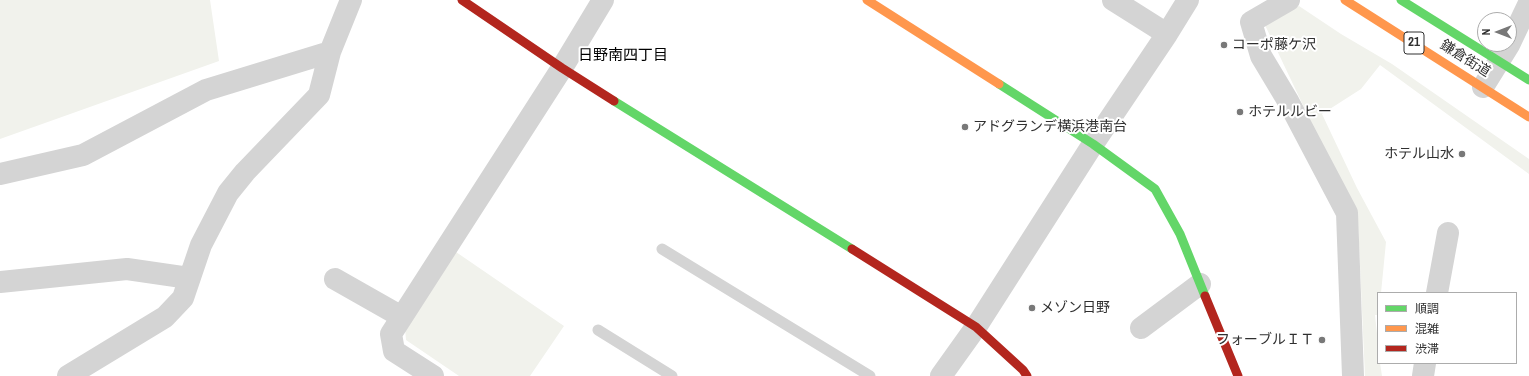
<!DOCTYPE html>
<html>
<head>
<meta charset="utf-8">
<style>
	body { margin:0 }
	#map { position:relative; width:1529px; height:376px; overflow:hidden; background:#fff; font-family:"Archivo Narrow","Noto Sans JP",sans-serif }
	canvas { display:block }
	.legend { position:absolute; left:1377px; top:292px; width:140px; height:72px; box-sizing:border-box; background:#fff; border:1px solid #acacac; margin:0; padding:5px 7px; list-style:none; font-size:12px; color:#303030 }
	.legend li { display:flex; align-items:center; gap:8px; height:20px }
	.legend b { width:20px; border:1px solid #acacac }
	.north { position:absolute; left:1477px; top:12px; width:40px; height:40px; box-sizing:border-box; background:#fff; border:1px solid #acacac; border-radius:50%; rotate:270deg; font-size:11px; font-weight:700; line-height:16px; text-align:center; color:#303030 }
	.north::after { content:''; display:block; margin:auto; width:14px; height:18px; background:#787878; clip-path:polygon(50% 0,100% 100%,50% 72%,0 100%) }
</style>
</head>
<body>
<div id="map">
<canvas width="1529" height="376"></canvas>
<ul class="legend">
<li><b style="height:5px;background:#63d668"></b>順調</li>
<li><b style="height:5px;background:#ff974d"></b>混雑</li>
<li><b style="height:5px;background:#b3261e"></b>渋滞</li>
</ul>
<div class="north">N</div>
</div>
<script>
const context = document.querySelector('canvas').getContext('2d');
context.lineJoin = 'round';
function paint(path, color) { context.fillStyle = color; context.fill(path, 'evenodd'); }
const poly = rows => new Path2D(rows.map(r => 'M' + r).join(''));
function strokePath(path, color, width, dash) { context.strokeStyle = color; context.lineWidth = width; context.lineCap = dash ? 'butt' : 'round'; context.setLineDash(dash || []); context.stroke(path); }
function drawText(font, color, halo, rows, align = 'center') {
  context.font = font + ' "Archivo Narrow","Noto Sans JP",sans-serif'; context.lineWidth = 4; context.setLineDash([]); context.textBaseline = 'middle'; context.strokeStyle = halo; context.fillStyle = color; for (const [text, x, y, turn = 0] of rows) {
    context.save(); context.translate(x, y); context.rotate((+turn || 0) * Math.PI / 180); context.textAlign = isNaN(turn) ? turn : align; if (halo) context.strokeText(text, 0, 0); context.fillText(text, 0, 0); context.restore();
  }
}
const green = poly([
	[0,0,210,0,219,61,0,139],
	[1299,6,1341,34,1392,64,1529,159,1529,174,1380,65,1361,89,1322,114,1357,188,1386,242,1381,293,1378,293,1378,315,1375,315,1378,343,1378,363,1380,363,1382,376,1365,376,1358,221,1264,23,1278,15],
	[456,252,564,326,530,376,459,376,406,340,405,328]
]);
const lane = poly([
	[662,249,870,376],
	[598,330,672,376]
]);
const street = poly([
	[1113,0,1167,34],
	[1289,0,1251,22,1261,56,1288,101,1347,213,1353,376],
	[1483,87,1509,45,1529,3],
	[0,174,83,155,206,90,330,52],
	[335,279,402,317],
	[0,282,127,269,189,278],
	[1437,293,1448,233],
	[1141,328,1200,284],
	[68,376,165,317,183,298,201,245,228,193,245,172,319,95,330,52,351,0],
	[433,376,394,351,391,334,562,68,603,0],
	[941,376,976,327,1093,144,1167,34,1188,0],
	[1423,376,1425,363]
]);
const fast = poly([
	[1401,0,1529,80],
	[999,84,1093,144,1155,189,1180,234,1205,296],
	[614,101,852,249]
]);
const slow = poly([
	[867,0,999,84],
	[1345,0,1529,117]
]);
const jam = poly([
	[462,0,562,68,614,101],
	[852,249,976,327,1023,370,1027,376],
	[1205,296,1238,376]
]);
const markers = [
	[1224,45,4,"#787878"],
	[1240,112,4,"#787878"],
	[965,127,4,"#787878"],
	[1462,154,4,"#787878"],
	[1032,308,4,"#787878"],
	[1322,340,4,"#787878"]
];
const shields = [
	[1414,43,20]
];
const shieldNames = [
	["21",1414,43]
];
const poiNames = [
	["コーポ藤ケ沢",1232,45],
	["ホテルルビー",1248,112],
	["アドグランデ横浜港南台",973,127],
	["ホテル山水",1454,154,"right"],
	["メゾン日野",1040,308],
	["フォーブルＩＴ",1314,340,"right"]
];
const streetNames = [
	["鎌倉街道",1465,59,32]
];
const neighbourhoodNames = [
	["日野南四丁目",623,56]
];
paint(green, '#f1f2ec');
strokePath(lane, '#d4d4d4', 11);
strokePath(street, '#d4d4d4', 22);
strokePath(fast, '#63d668', 9);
strokePath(slow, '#ff974d', 9);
strokePath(jam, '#b3261e', 9);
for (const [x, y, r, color] of markers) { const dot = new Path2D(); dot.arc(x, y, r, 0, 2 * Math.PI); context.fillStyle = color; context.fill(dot); strokePath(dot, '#fff', 1.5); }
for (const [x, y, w] of shields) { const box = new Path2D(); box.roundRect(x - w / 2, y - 11, w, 22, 3); context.fillStyle = '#fff'; context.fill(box); strokePath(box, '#303030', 1); }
drawText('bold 13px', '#303030', null, shieldNames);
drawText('14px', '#303030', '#fff', poiNames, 'left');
drawText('14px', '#303030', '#fff', streetNames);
drawText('15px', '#000', '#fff', neighbourhoodNames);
</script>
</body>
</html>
